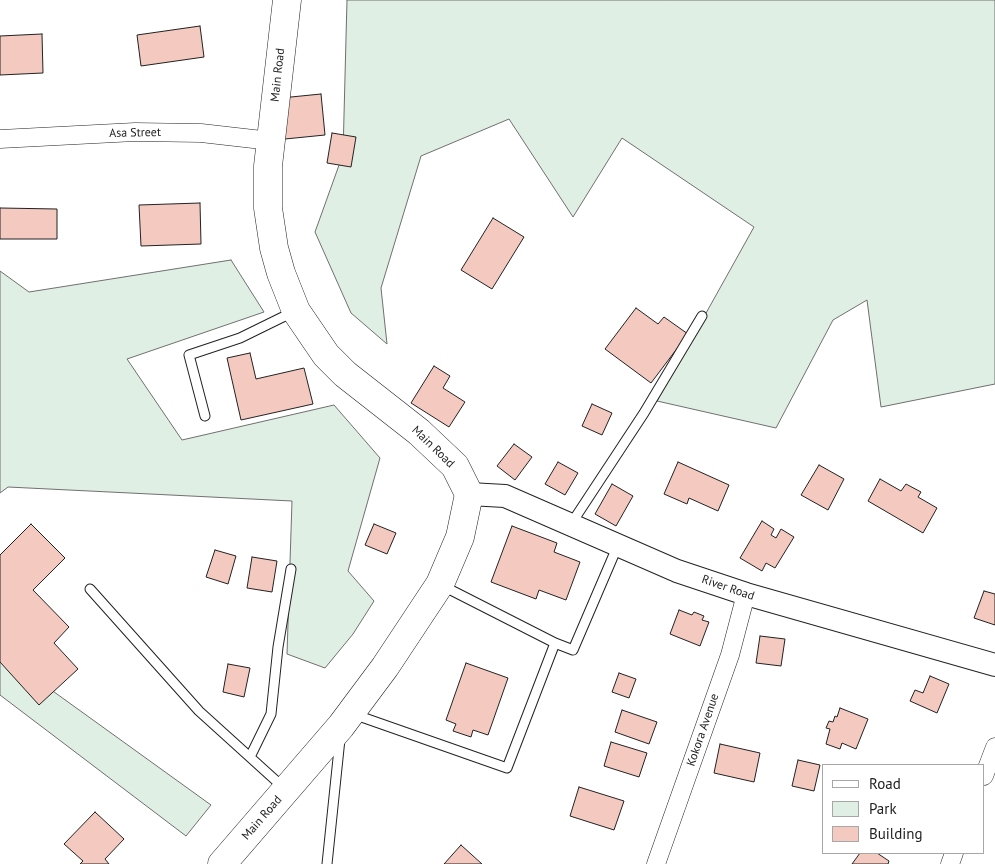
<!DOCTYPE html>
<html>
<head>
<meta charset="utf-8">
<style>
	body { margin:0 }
	#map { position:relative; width:995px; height:864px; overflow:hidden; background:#fff; font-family:"PT Sans",sans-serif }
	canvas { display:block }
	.legend { position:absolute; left:822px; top:764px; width:162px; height:90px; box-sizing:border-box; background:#fff; border:1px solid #a7a7a7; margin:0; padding:6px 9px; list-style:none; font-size:15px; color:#222 }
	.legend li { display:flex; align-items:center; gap:10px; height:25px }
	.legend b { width:25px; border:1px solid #a7a7a7 }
</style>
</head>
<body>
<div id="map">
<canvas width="995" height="864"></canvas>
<ul class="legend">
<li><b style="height:6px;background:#fff"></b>Road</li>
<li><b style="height:14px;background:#e0efe3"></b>Park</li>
<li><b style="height:14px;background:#f3c9c0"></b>Building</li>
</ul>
</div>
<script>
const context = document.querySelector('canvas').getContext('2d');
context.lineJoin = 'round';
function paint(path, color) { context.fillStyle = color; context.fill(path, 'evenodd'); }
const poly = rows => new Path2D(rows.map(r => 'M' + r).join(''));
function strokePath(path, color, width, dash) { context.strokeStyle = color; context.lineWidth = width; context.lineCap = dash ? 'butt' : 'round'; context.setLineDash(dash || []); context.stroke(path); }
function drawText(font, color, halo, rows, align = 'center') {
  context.font = font + ' "PT Sans",sans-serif'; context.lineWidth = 4; context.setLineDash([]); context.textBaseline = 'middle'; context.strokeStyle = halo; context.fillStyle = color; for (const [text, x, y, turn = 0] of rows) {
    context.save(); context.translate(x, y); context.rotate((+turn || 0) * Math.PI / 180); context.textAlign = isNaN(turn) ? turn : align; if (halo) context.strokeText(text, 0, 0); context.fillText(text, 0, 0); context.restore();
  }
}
const green = poly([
	[347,0,995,0,995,384,881,407,867,300,833,320,776,428,657,401,754,227,622,138,573,217,509,119,421,156,381,288,387,344,351,313,315,232,343,154,347,0],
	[231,260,264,312,127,359,182,440,334,405,380,458,348,571,374,601,353,634,325,668,287,654,292,501,8,487,0,493,0,271,29,292,231,260],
	[0,653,211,805,186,836,0,695,0,653]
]);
const building = poly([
	[200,26,204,57,141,66,137,35,200,26],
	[42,34,43,73,0,75,0,36,42,34],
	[321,94,325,135,285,139,281,98,321,94],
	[332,133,356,137,351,167,327,163,332,133],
	[200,203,201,244,141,246,139,205,200,203],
	[0,208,57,209,57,239,0,239,0,208],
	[493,218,524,237,492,289,461,270,493,218],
	[636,308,658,324,664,317,688,334,651,383,605,349,636,308],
	[250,353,256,379,304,368,313,404,241,420,227,358,250,353],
	[434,366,450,376,443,388,465,402,449,427,411,403,434,366],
	[592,404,612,413,602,435,582,426,592,404],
	[514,444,532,457,515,480,497,466,514,444],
	[558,462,578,473,565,495,545,484,558,462],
	[678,462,729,485,718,511,689,498,687,504,664,494,678,462],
	[819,465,844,479,828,510,801,495,819,465],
	[880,479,901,491,906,484,921,492,918,497,937,508,923,533,868,501,880,479],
	[612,484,633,496,616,526,595,514,612,484],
	[762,521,774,529,771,535,776,538,781,529,794,537,775,568,766,563,762,571,740,558,762,521],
	[31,524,65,558,33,590,69,627,54,643,78,669,39,705,0,662,0,555,31,524],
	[374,524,396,533,387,554,365,545,374,524],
	[512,526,557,543,554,552,580,562,566,600,539,590,536,599,491,582,512,526],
	[215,550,236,556,228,584,206,577,215,550],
	[252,557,277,561,272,592,247,588,252,557],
	[984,591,995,594,995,625,974,618,984,591],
	[679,610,692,615,694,612,704,616,702,620,709,622,700,646,670,634,679,610],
	[760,636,785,639,781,666,756,663,760,636],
	[466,663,508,678,488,735,473,730,471,737,453,731,456,724,446,720,466,663],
	[228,664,250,668,244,697,223,692,228,664],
	[619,673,636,679,629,698,612,692,619,673],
	[930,676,949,684,937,713,910,701,915,690,923,693,930,676],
	[840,708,868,719,856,749,842,743,840,749,826,744,830,729,826,728,829,721,833,722,835,716,837,717,840,708],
	[622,710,657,722,649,744,615,732,622,710],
	[611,742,647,753,639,777,604,766,611,742],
	[720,744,760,753,754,782,714,773,720,744],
	[798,760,820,765,814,791,792,786,798,760],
	[579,787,624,801,614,830,570,816,579,787],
	[95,812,124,839,105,859,109,864,80,864,83,861,64,844,95,812],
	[461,845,482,864,444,864,461,845],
	[860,853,877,853,889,861,888,864,852,864,860,853]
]);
const service = poly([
	[205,416,189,355,240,338,293,312],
	[571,524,644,413,702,316],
	[90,589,199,711,284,788],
	[555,643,573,650,618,545],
	[353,714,507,768,555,643,441,585],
	[250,757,271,714,278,647,291,569],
	[327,864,340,739]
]);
const minor = poly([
	[0,139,135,132,201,133,271,141],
	[984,776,995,747],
	[656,864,730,655,746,594],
	[950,864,954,853]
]);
const tertiary = poly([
	[469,494,505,496,677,571,746,594,995,665]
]);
const primary = poly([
	[222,864,341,726,385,667,440,584,460,537,469,494,455,466,419,432,345,374,326,355,296,311,281,273,274,248,268,208,268,166,287,0]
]);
const streetNames = [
	["Main Road",278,75,-84],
	["Asa Street",135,133,-1],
	["Main Road",433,447,44],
	["River Road",728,588,19],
	["Kokora Avenue",703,730,-71],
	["Main Road",262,818,-49]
];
paint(green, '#e0efe3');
strokePath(green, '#6f6f6f', 1);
paint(building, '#f3c9c0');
strokePath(building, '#222', 1);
strokePath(service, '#222', 11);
strokePath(minor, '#222', 19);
strokePath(tertiary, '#222', 24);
strokePath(primary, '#222', 29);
strokePath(service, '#fff', 9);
strokePath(minor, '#fff', 18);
strokePath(tertiary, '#fff', 22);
strokePath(primary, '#fff', 28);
drawText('12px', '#222', '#fff', streetNames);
</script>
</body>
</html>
